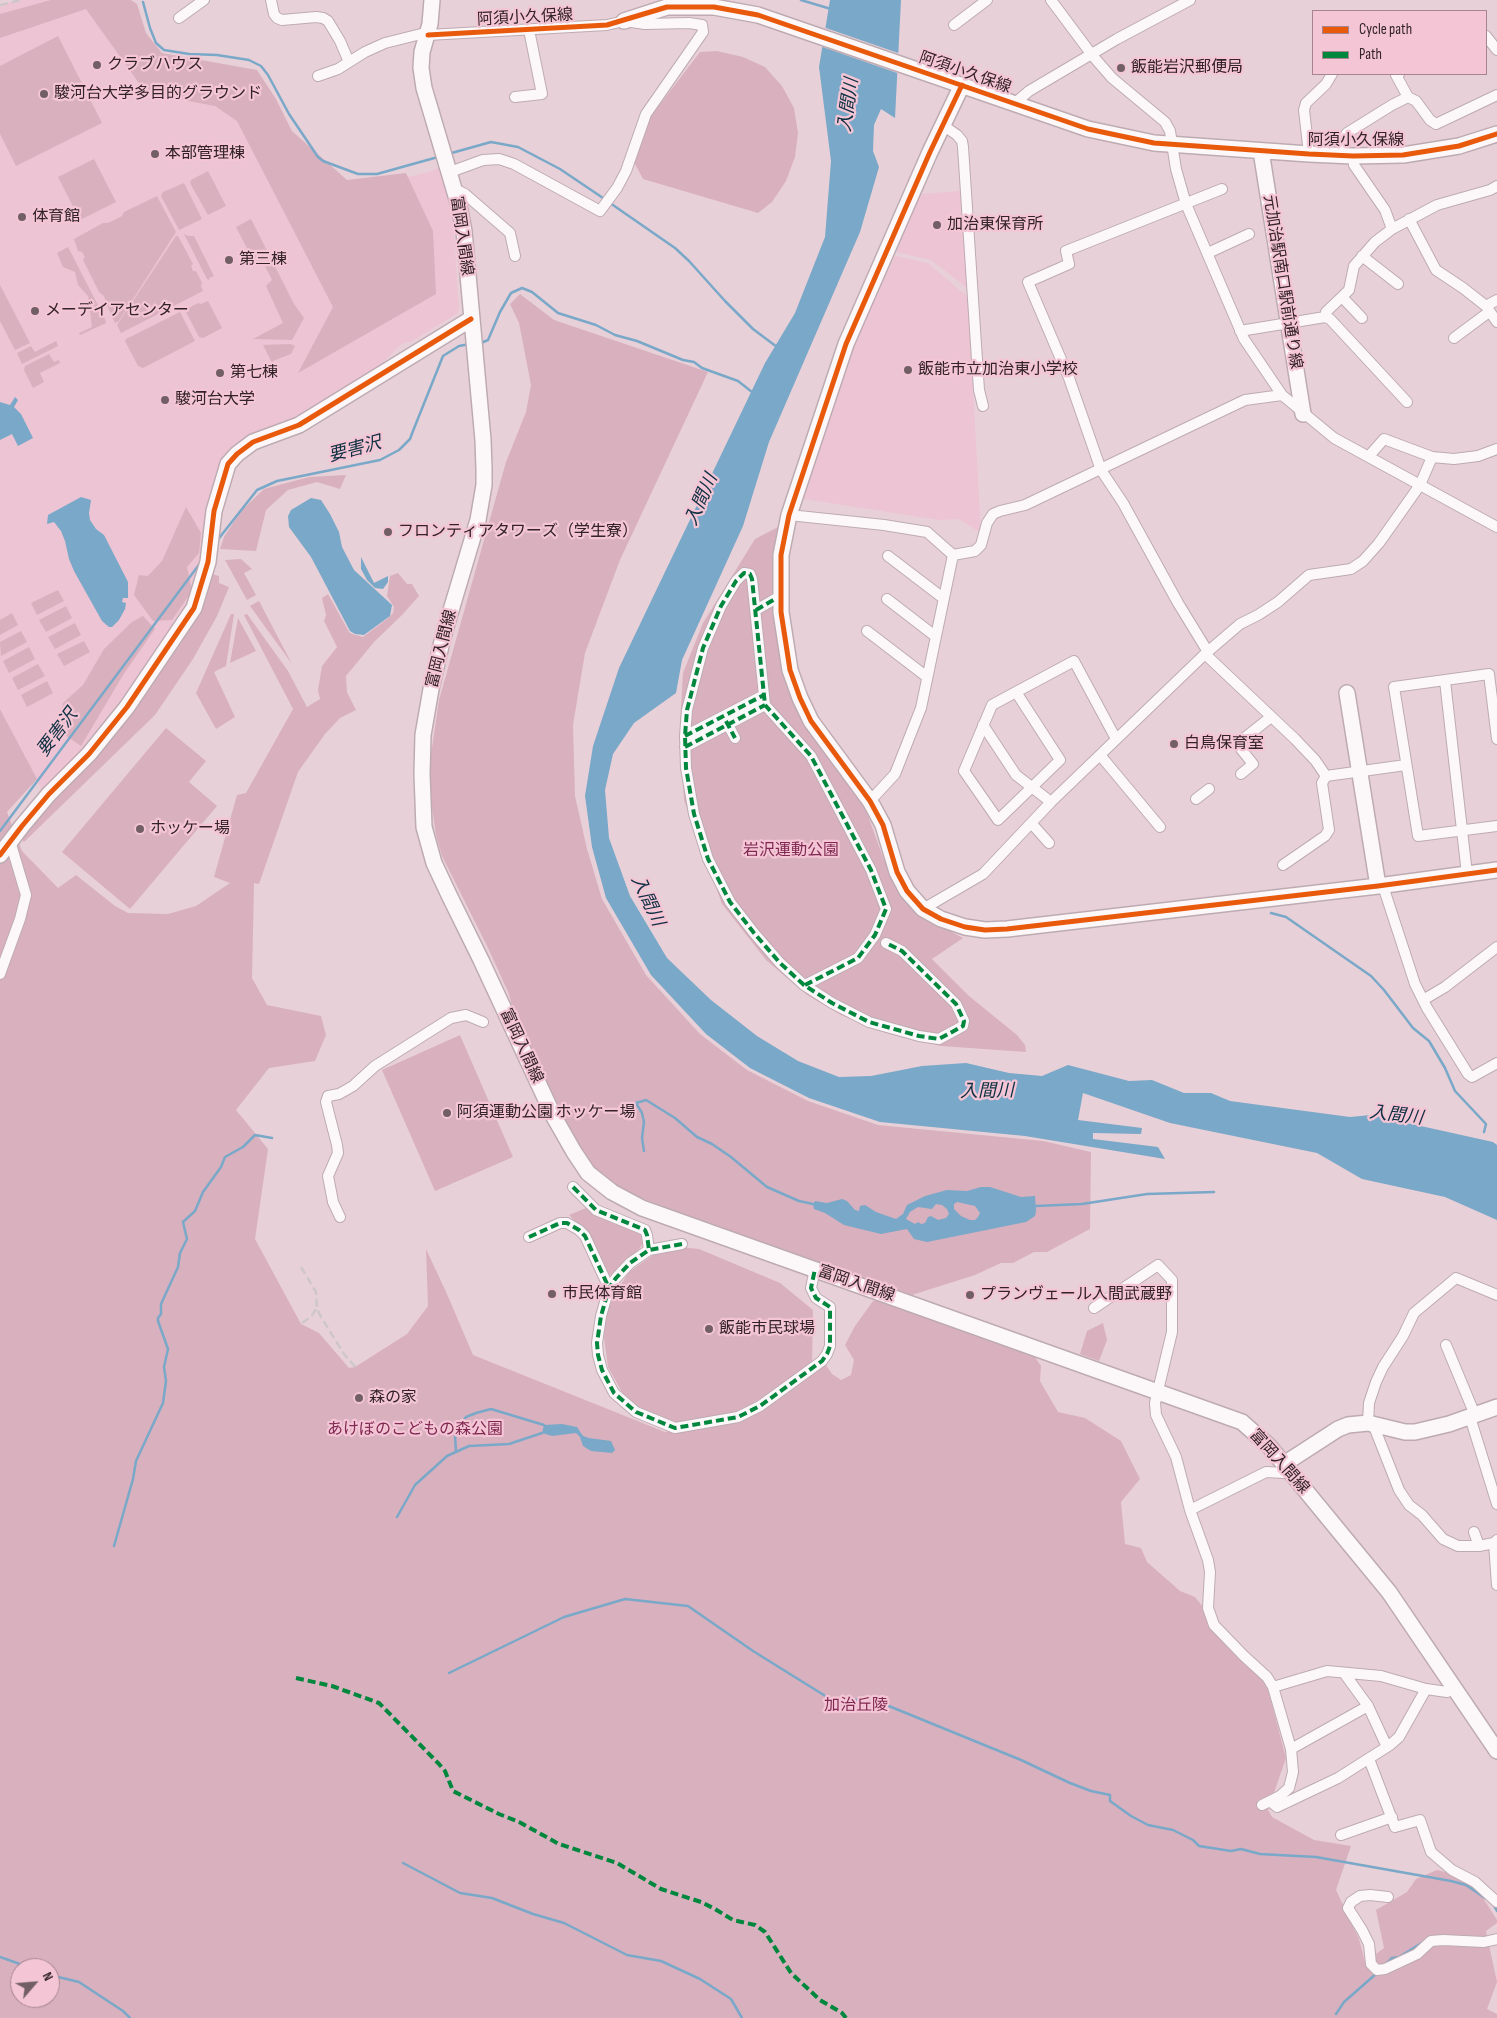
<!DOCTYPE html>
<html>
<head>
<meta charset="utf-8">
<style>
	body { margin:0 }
	#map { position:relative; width:1497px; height:2018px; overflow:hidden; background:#e8d0d8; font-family:"Sofia Sans Condensed",sans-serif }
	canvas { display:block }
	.legend { position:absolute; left:1312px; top:10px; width:175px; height:65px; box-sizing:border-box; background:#f3c5d5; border:1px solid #a68490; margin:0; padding:6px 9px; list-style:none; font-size:15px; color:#332228 }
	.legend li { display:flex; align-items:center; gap:10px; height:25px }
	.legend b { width:25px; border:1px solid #a68490 }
	.north { position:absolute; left:10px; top:1958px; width:50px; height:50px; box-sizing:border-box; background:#f3c5d5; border:1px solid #a68490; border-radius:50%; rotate:63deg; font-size:14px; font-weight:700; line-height:20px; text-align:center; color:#332228 }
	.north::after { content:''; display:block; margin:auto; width:18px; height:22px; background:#725f66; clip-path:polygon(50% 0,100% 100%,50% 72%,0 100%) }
</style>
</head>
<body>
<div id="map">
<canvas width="1497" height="2018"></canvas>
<ul class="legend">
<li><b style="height:6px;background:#e8590c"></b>Cycle path</li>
<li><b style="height:6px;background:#00873e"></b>Path</li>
</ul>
<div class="north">N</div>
</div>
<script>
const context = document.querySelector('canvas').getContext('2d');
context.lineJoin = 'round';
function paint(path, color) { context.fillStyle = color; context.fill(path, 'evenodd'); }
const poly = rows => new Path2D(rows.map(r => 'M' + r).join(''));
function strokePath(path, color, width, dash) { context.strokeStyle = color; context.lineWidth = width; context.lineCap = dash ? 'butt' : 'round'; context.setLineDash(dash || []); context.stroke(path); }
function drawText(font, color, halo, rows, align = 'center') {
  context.font = font + ' "Sofia Sans Condensed","Noto Sans JP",sans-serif'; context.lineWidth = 4.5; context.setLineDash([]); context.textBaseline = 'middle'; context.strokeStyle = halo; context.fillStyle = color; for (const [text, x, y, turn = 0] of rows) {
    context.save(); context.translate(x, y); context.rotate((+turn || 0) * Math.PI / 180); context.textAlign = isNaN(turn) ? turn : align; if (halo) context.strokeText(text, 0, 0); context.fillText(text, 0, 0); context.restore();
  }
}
const built = poly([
	[18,0,122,0,135,40,190,70,314,173,360,188,429,172,440,167,453,219,459,309,458,313,411,342,403,343,380,365,309,413,251,435,241,441,230,451,216,478,203,538,198,573,187,604,126,696,95,736,42,791,0,708,0,5],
	[960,191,964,197,971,291,931,260,896,252,920,194],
	[895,256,928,263,968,297,981,533,959,519,939,520,804,499,804,491,853,346]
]);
const green = poly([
	[51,0,131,0,137,4,146,33,162,53,257,70,276,99,292,131,347,180,406,173,433,231,436,294,298,373,333,307,237,121,215,106,146,93,86,9,0,38,0,14],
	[58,36,102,123,16,166,0,134,0,66],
	[717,51,743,57,765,67,782,86,794,108,798,133,795,157,786,181,772,202,758,213,643,179,634,162,651,116,700,52],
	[94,159,116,202,80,220,58,177],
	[208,171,226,206,208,215,190,183,191,180],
	[184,183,202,219,179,230,161,196,163,192],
	[157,196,176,232,119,321,115,323,106,303,104,296,99,292,83,260,85,257,82,252,78,251,74,239,103,223,108,223,122,216,124,212],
	[251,219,294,304,304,318,292,340,253,339,283,323,266,286,272,280,264,264,255,264,236,227],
	[184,234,188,236,194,236,214,276,209,278,210,280,207,279],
	[176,236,178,236,193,264,191,266,193,271,196,271,202,283,201,286,203,291,121,333,117,325],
	[68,247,105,319,106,323,80,335,79,333,92,327,88,296,78,285,75,272,63,267,57,253],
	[0,285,30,343,15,350,0,321],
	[520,294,554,320,708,372,620,560,585,653,573,725,575,796,587,849,602,899,646,975,700,1034,747,1070,808,1101,878,1125,1043,1141,1091,1152,1090,1229,1047,1252,1034,1252,1013,1263,1001,1263,975,1275,912,1295,689,1217,644,1199,598,1177,577,1152,514,1015,509,994,488,948,442,856,436,835,431,800,431,755,439,700,506,462,526,412,531,385,519,323,510,304],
	[208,301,222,328,203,338,199,337,185,310,198,303,201,304],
	[180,312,195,341,143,368,138,366,125,341,126,339],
	[56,341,58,346,22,364,17,353,31,346,35,352],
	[290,344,295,346,291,354,273,361,275,368,270,373,266,367,272,363,263,345],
	[49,354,54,362,59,360,60,363,40,373,44,382,33,388,24,370,25,366],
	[346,475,340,489,317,482,288,490,266,510,256,551,220,549,224,537,241,511,264,489,309,477],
	[186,507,201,533,199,553,187,567,192,591,172,620,153,621,134,595,139,575,148,576,162,561],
	[780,526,775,595,776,631,786,679,802,722,845,776,867,813,884,860,907,900,931,921,963,938,932,959,969,996,1017,1035,1025,1045,1026,1052,941,1046,889,1034,841,1015,807,995,766,960,722,904,684,800,680,724,683,673,703,623,755,539],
	[241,559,252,569,244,573,256,595,247,600,225,560],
	[398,573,407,584,412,584,419,596,402,615,374,642,346,676,347,692,356,710,340,718,325,734,298,772,259,884,254,883,252,978,267,1005,321,1016,326,1035,315,1061,269,1068,236,1110,268,1149,255,1239,301,1324,319,1333,349,1368,355,1367,407,1334,428,1306,426,1249,447,1294,473,1355,665,1432,766,1408,826,1365,832,1374,841,1380,851,1375,854,1360,845,1345,855,1326,873,1301,882,1298,1027,1345,1041,1366,1040,1381,1058,1412,1085,1418,1121,1441,1140,1479,1121,1502,1125,1544,1141,1548,1147,1562,1180,1591,1195,1597,1267,1686,1286,1758,1268,1810,1272,1817,1314,1840,1351,1846,1336,1890,1359,1939,1365,1962,1384,1948,1376,1910,1407,1892,1416,1879,1437,1870,1471,1879,1497,1920,1497,1923,1486,1931,1497,1982,1487,2009,1497,2014,1497,2018,0,2018,0,709,37,779,7,812,22,851,58,888,76,875,115,906,128,913,168,914,196,906,230,883,214,877,237,795,246,793,293,709,244,615,247,614,288,671,307,707,320,699,318,690,322,666,337,647,324,621,326,615,322,598,328,594,349,632,352,634,363,637,387,619,393,613,394,607,387,596,390,576],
	[20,1968,50,1968,50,1998,20,1998],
	[212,574,219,576,219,583,229,587,217,616,193,659,155,715,24,842,21,838,114,735],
	[58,590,64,601,37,615,31,603],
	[259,601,292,664,250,606],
	[66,606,72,618,46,632,39,620],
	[12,613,18,625,0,635,0,620],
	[231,614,234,614,226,666,214,672,235,717,216,729,196,693],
	[143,616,155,629,123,675,81,746,65,735,60,725,63,703,83,685,104,649,132,622],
	[238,618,256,651,230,663],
	[75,623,81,635,55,649,48,637],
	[21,631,27,642,1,656,0,642],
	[84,641,90,652,64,666,57,654],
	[29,647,35,659,9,673,3,661],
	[38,664,45,676,18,690,12,678],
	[47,681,53,693,27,707,21,695],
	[166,728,206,761,189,782,217,806,130,909,62,852],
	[460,1035,513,1157,435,1191,382,1070],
	[586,1208,602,1218,644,1235,645,1240,640,1248,612,1276,607,1273,589,1235,569,1215],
	[680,1247,699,1249,780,1283,813,1310,812,1366,736,1414,687,1424,669,1423,641,1412,624,1396,608,1367,604,1338,605,1319,614,1295,629,1272,653,1255,664,1250],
	[1103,1323,1107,1340,1099,1361,1080,1354,1087,1331]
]);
const water = poly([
	[830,0,901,0,895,118,881,109,874,125,873,151,879,167,860,232,769,442,743,526,682,660,676,693,634,723,613,754,605,790,609,838,630,896,667,958,711,1000,757,1036,798,1061,839,1077,871,1076,922,1066,966,1063,1009,1073,1042,1076,1068,1065,1129,1081,1152,1080,1184,1093,1211,1093,1230,1101,1350,1117,1371,1115,1493,1142,1497,1145,1497,1220,1445,1197,1362,1179,1317,1153,1170,1123,1083,1093,1078,1120,1142,1128,1141,1134,1093,1133,1093,1139,1158,1147,1165,1159,1025,1136,880,1122,809,1098,750,1068,706,1034,651,975,606,898,592,847,585,796,593,746,619,668,765,363,795,313,825,237,831,161,819,67],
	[15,397,18,400,14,407,21,414,33,438,18,446,12,434,0,440,0,402,10,405],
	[81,497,91,500,89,513,90,520,96,529,104,535,128,582,128,598,123,598,122,602,126,603,125,609,119,620,112,627,109,627,102,621,74,571,69,559,65,541,61,531,54,522,47,524,48,515],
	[311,498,321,500,330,514,339,532,342,547,354,570,392,605,390,616,364,635,355,634,350,631,311,557,289,527,288,516,291,510],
	[361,557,374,583,388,576,388,582,383,589,375,588,367,580,361,569],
	[981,1187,990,1187,1021,1197,1035,1196,1036,1211,1035,1216,1026,1222,927,1242,914,1239,907,1229,881,1234,844,1225,825,1213,814,1209,813,1204,815,1201,827,1203,842,1199,847,1201,855,1210,859,1211,860,1206,865,1205,876,1212,896,1219,903,1214,907,1205,925,1196,947,1190,967,1191],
	[957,1202,975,1206,980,1213,978,1217,975,1220,970,1220,961,1216,954,1209,954,1204],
	[936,1204,942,1205,947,1209,949,1214,946,1218,938,1220,931,1216,928,1217,925,1223,921,1224,918,1222,915,1224,906,1219,910,1212,918,1207,932,1209],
	[562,1424,577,1427,583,1436,589,1438,611,1441,615,1450,612,1453,591,1451,583,1446,580,1437,576,1433,552,1436,542,1433,544,1425]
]);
const pier = poly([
	[823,27,901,54,900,74,820,46]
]);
const stream = poly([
	[801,0,831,9],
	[143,2,150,28,156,43,164,50,189,54,217,55,249,60,261,66,268,75,289,114,318,157,323,161,358,174,377,174,438,157],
	[448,154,491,142,518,147,560,169,606,200],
	[610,203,675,248,689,261,725,301,753,329,777,347],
	[481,343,488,340,500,312,511,293,522,288,532,292,558,313,596,325,615,335,637,341,683,360,694,362,702,368,738,381,752,392],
	[216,542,257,490,277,481,380,460,399,450,410,439,413,431,443,356,459,346,470,344],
	[0,831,201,562],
	[1271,913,1286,917,1371,976,1384,990,1413,1028,1429,1041,1445,1068,1455,1091,1486,1124,1484,1132],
	[644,1151,642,1138,644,1122,642,1113,636,1103,646,1100,675,1118,697,1137,712,1144,731,1157,767,1187,799,1201,813,1204],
	[1036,1206,1082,1204,1147,1194,1214,1192],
	[456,1452,455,1435,457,1427,466,1417,476,1413,491,1409,544,1425],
	[397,1517,415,1485,447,1456,469,1446,509,1444,542,1433],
	[114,1546,133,1479,136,1461,163,1403,166,1381,164,1367,168,1349,158,1321,158,1318,161,1314,161,1304,178,1267,180,1253,187,1239,183,1222,195,1211,203,1192,221,1167,225,1157,243,1147,255,1135,272,1138],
	[449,1673,564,1617,625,1599,688,1606,753,1651,835,1702,864,1699,879,1702,1021,1760,1070,1783,1091,1791,1110,1795,1110,1801,1131,1816,1148,1825,1173,1830,1193,1840,1199,1846,1231,1851,1241,1849,1260,1854,1316,1857,1451,1881,1466,1885,1485,1898],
	[403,1863,460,1893,492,1898,533,1914,564,1923,627,1955,661,1961,700,1979,731,1999,742,2018],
	[1493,1904,1497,1911],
	[0,1957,31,1968],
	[1384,1966,1392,1958,1399,1957,1428,1939],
	[50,1975,79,1982,123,2011,130,2018],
	[1336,2014,1344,2002,1377,1973]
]);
const street = poly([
	[271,0,274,14,277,18,282,20,316,17,323,18,328,21,340,41,349,62],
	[1051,0,1092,55,1112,78,1165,122,1170,131,1176,169,1186,204,1244,339,1282,395,1334,438,1497,527],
	[179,18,204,0],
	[954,25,987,0],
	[428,35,607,25,624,21,645,24,689,23,702,25,703,32,646,114,626,171,617,188,600,211,514,164,499,159,483,160,450,172],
	[1486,36,1497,50],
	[1399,74,1396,75,1408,97,1416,101,1430,120,1436,124,1497,95],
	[318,76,338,69,365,52,385,43,429,32],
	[515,97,542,94,529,30],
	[1015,103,1029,91,1117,39,1190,0],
	[944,126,957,135,962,141,963,147,979,390,983,406],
	[1309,154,1304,110,1306,103,1326,84,1332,74],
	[1341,155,1343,140,1347,133,1392,105,1408,97],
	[1353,156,1354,165,1385,210,1392,229],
	[455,189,465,194,510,233,515,256],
	[1409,219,1436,270,1463,288,1486,306,1497,322],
	[1208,253,1249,234],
	[1362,256,1398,284],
	[1342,297,1362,318],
	[1486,306,1497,300],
	[1325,317,1326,312,1349,290,1354,266,1375,242,1392,229,1437,205,1490,190,1497,186],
	[1240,331,1325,317,1330,319,1407,402],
	[1454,338,1489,312],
	[1369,456,1384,439,1432,457,1454,459,1478,456,1497,449],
	[789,515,884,525,927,532,953,555,975,551,981,545,987,523,993,514,1000,511,1025,505,1245,400,1282,395],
	[888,556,943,598],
	[887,599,935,636],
	[756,610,775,599],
	[867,631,927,677],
	[1208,652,1178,603,1123,503,1101,470,1069,378,1028,282,1069,264,1066,251,1222,189],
	[1205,654,1295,739,1315,760,1326,776],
	[1445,681,1467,874],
	[1016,692,1060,760,998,820,964,771,992,705,1016,692,1074,661,1116,739],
	[725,719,735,738],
	[983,725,1016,775,1051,802],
	[685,736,764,695],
	[1497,739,1489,674,1394,687,1418,836,1497,826],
	[685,747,765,705],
	[1100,755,1160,827],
	[1241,774,1253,764,1237,744,1271,717],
	[1196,799,1209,789],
	[870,801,895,774,921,708,953,555],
	[1032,824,1049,843],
	[1283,865,1325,836,1329,830,1322,783,1326,776,1406,765],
	[1383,886,1415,984,1427,1008,1468,1074,1472,1077,1497,1063],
	[923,909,983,874,1051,802,1205,654,1240,624,1258,615,1278,602,1309,575,1351,569,1363,561,1379,543,1420,485,1432,457],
	[0,974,20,919,26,895,10,841],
	[805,985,858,958,875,935,886,909,871,870,811,756,765,705,752,579,750,574,744,573,736,581,721,606,703,648,687,710,685,736,686,768,694,814,708,859,730,902,754,933,780,963,804,985,832,1003,869,1022,919,1036,939,1039,963,1026,964,1021,956,1004,902,951,886,943],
	[1423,1000,1445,987,1497,947],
	[573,1187,596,1210,645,1230,647,1235,649,1250],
	[340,1217,333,1202,328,1176,338,1153,337,1145,326,1102,328,1096,339,1094,353,1086,375,1066,451,1018,466,1015,483,1022],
	[529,1237,560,1223,567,1223,579,1230,585,1236,609,1288],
	[682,1244,649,1250,630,1263,616,1278,609,1288,601,1316,597,1343,598,1355,602,1370,614,1393,636,1412,675,1428,738,1417,760,1406,822,1361,827,1354,830,1346,830,1307,816,1298,811,1288,815,1269],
	[1094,1308,1158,1265,1172,1280,1172,1332,1155,1403,1156,1415,1176,1457,1190,1510,1208,1560,1210,1572,1208,1608,1214,1625,1244,1656,1267,1677,1273,1687,1291,1749,1293,1772,1289,1788,1280,1796,1262,1805],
	[1446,1345,1475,1415],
	[1470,1417,1497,1504],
	[1368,1423,1369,1403,1376,1382,1383,1367,1403,1336,1414,1313,1456,1278,1497,1295],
	[1373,1424,1399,1490,1409,1505,1422,1515,1443,1539,1458,1546,1479,1546],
	[1190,1510,1266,1472,1284,1473,1290,1471],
	[1474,1532,1479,1546,1494,1543,1497,1540],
	[1494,1543,1497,1585],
	[1344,1673,1368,1706,1387,1747],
	[1273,1687,1327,1671,1381,1676,1426,1689,1447,1692,1455,1688],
	[1291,1749,1368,1706],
	[1369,1759,1395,1827,1420,1820,1431,1852,1452,1870,1475,1882,1497,1902],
	[1271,1802,1277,1807,1338,1778,1390,1745,1399,1737,1426,1689],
	[1341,1835,1392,1817],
	[1388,1897,1370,1895,1360,1896,1351,1902,1348,1908,1362,1930,1369,1944,1371,1964,1377,1970,1385,1969,1417,1954,1431,1941,1443,1940,1484,1942,1497,1939]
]);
const secondary = poly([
	[432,0,430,24,422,52,421,68,424,88,459,206,464,231,483,440,484,469,484,485,478,520,443,637,431,689,423,735,422,774,424,827,434,863,449,895,481,960,554,1117,574,1152,588,1173,612,1192,642,1208,1242,1422,1269,1446,1389,1592,1497,1751],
	[624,21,667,7,714,7,758,15,1088,129,1154,143,1309,154,1353,156,1403,155,1459,146,1497,134],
	[962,85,930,152,846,344,789,515,781,555,781,612,790,670,800,698,811,721,870,801,883,825,897,872,907,891,923,909,941,919,965,927,985,930,1007,929,1378,886,1497,870],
	[1261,151,1303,414],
	[1347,693,1378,886],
	[0,855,22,826,49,794,89,754,127,707,194,608,208,562,214,511,228,464,237,454,253,442,299,425,471,319],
	[1284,1464,1338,1429,1348,1425,1368,1423,1405,1432,1415,1432,1449,1424,1497,1407]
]);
const rail = poly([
	[0,5,21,0],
	[301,1267,316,1292,317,1309,321,1317,344,1354,358,1370],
	[302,1323,311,1317,316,1309,317,1302]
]);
const quiet = poly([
	[756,610,775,599],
	[726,721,735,738],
	[685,736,764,695],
	[685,747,765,705],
	[805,985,858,958,875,935,886,909,871,870,811,756,765,705,752,579,750,574,744,573,736,581,721,606,703,648,687,710,685,736,686,768,694,814,708,859,730,902,754,933,780,963,804,985,832,1003,869,1022,919,1036,939,1039,963,1026,964,1021,956,1004,902,951,886,943],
	[573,1187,596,1210,645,1230,647,1235,649,1250],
	[529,1237,560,1223,567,1223,579,1230,585,1236,609,1288],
	[682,1244,649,1250,630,1263,616,1278,609,1288,601,1316,597,1343,598,1355,602,1370,614,1393,636,1412,675,1428,738,1417,760,1406,822,1361,827,1354,830,1346,830,1307,816,1298,811,1288,815,1269],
	[296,1678,332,1686,379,1703,439,1764,445,1771,453,1791,499,1814,519,1822,559,1844,617,1863,661,1889,701,1902,715,1909,733,1920,755,1925,765,1932,791,1973,820,2000,842,2013,846,2018]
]);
const cycleway = poly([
	[428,35,607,25,667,7,714,7,758,15,1088,129,1154,143,1309,154,1353,156,1403,155,1459,146,1497,134],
	[962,85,930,152,846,344,789,515,781,555,781,612,790,670,800,698,811,721,870,801,883,825,897,872,907,891,923,909,941,919,965,927,985,930,1007,929,1378,886,1497,870],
	[0,855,22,826,49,794,89,754,127,707,194,608,208,562,214,511,228,464,237,454,253,442,299,425,471,319]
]);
const markers = [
	[97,65,5,"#725f66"],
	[1121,68,5,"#725f66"],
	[44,94,5,"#725f66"],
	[155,154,5,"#725f66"],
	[22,217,5,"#725f66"],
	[937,225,5,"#725f66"],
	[229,260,5,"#725f66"],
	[35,311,5,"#725f66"],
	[908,370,5,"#725f66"],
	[220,373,5,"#725f66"],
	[165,400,5,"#725f66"],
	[388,532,5,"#725f66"],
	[1174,744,5,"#725f66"],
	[140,829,5,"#725f66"],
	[447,1113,5,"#725f66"],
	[552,1294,5,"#725f66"],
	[970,1295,5,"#725f66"],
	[709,1329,5,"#725f66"],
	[359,1398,5,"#725f66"]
];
const streetNames = [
	["阿須小久保線",525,18,-3],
	["阿須小久保線",965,73,19],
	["阿須小久保線",1356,141],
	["富岡入間線",461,236,82],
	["元加治駅南口駅前通り線",1282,282,81],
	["富岡入間線",442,649,-76],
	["富岡入間線",521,1046,65],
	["富岡入間線",856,1284,19],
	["富岡入間線",1279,1462,48]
];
const poiNames = [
	["クラブハウス",107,65],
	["飯能岩沢郵便局",1131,68],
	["駿河台大学多目的グラウンド",54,94],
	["本部管理棟",165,154],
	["体育館",32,217],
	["加治東保育所",947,225],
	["第三棟",239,260],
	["メーデイアセンター",45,311],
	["飯能市立加治東小学校",918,370],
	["第七棟",230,373],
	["駿河台大学",175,400],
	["フロンティアタワーズ（学生寮）",398,532],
	["白鳥保育室",1184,744],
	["ホッケー場",150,829],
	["阿須運動公園 ホッケー場",457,1113],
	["市民体育館",562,1294],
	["プランヴェール入間武蔵野",980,1295],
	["飯能市民球場",719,1329],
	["森の家",369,1398]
];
const parkNames = [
	["岩沢運動公園",791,851],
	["あけぼのこどもの森公園",415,1430],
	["加治丘陵",856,1706]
];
const waterNames = [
	["入間川",849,105,-82],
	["要害沢",355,450,-15],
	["入間川",702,500,-66],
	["要害沢",58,733,-53],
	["入間川",647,901,65],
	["入間川",987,1092,-1],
	["入間川",1396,1116,7]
];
paint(built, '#edc4d3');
paint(green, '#d9b0be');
paint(water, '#79a8c8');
paint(pier, '#e8d0d8');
strokePath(stream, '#79a8c8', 2.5);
strokePath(street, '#beabb2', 12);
strokePath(secondary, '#beabb2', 18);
strokePath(street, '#fcf8f9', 10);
strokePath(secondary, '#fcf8f9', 15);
strokePath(rail, '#cdc7c9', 2.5, [8, 4]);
strokePath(quiet, '#00873e', 4, [8, 4]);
strokePath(cycleway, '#e8590c', 5);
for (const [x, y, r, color] of markers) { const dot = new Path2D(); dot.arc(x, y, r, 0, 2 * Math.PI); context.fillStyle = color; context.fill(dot); strokePath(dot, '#f3c5d5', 2); }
drawText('16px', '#332228', '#f3c5d5', streetNames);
drawText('16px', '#332228', '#f3c5d5', poiNames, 'left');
drawText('16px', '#802851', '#f3c5d5', parkNames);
drawText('italic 18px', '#0d3042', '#f3c5d5', waterNames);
</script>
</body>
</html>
